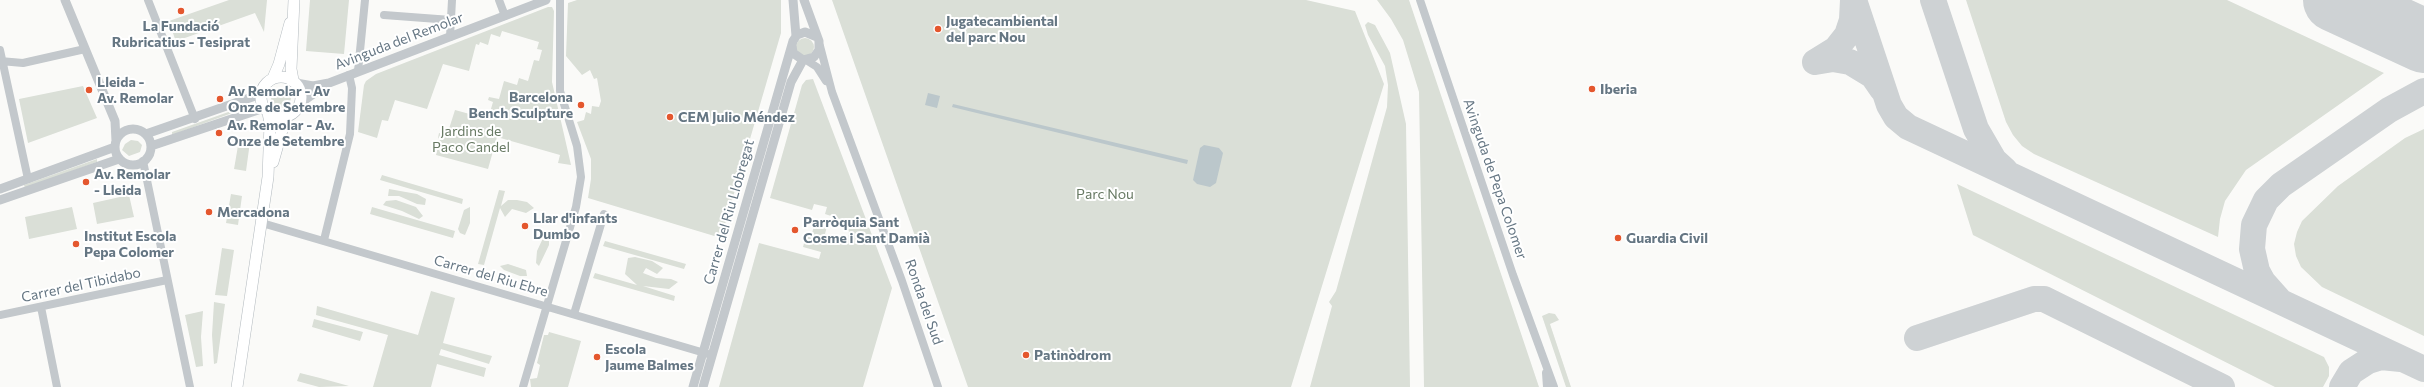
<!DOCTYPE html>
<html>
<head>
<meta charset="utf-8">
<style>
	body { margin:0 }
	canvas { display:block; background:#fafaf8 }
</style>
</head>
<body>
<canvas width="2424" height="387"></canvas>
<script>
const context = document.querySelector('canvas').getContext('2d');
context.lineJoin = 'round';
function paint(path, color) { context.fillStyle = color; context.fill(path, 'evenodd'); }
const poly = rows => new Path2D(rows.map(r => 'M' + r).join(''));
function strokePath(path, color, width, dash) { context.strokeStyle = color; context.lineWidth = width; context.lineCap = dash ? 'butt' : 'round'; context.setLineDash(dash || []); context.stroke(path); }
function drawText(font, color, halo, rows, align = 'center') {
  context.font = font + ' Commissioner,sans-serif'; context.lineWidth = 4; context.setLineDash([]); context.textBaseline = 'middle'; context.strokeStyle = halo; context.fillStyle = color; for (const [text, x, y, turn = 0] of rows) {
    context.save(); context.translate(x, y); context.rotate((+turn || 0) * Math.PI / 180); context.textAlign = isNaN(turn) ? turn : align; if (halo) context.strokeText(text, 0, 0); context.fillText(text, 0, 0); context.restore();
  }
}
const green = poly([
	[229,0,267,0,264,32,255,13,182,39,177,45,169,21],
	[310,0,349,0,344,54,306,51],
	[577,0,781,0,781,33,721,238,588,198,591,179,591,159,577,122,584,120,586,112,591,114,592,106,599,107,601,101,597,78,594,79,590,70,582,75,566,56,568,3],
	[832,0,1306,0,1355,11,1384,84,1291,387,968,387],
	[1377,0,1409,0,1539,387,1424,387,1419,92,1403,40,1391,19],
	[1966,0,2227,0,2384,73,2246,170,2225,201,2220,219,2218,237,2034,154,2022,146,2013,135,2006,122],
	[548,7,552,7,554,11,552,82,571,165,558,163,560,155,497,137,488,169,436,155,440,139,438,138,439,133,447,135,455,110,488,119,493,102,488,100,489,97,499,99,504,81,517,85,519,78,528,81,534,60,539,61,542,50,537,49,539,42,502,31,500,37,491,34,488,45,480,42,479,45,476,44,469,71,443,64,427,109,395,100,388,121,382,120,377,138,358,132,364,85,366,81,376,74],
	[1368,22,1375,25,1390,53,1406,124,1410,387,1310,387,1332,306,1329,302,1336,291,1387,107,1388,85,1385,66,1368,35,1365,25],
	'796 47a9 9 0 1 1 18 0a9 9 0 1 1-18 0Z',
	[813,79,892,288,863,387,719,387,759,243,819,259,821,252,803,247,807,232,812,233,815,223,827,226,825,234,847,240,849,231,844,229,846,221,825,214,827,207,814,204,812,210,770,198,802,85,806,80],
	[83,86,97,118,28,143,19,99],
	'271 98a10 10 0 1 1 20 0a10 10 0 1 1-20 0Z',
	[234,110,235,112,172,135,172,132],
	[2424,129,2424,336,2322,287,2301,267,2296,256,2294,244,2297,232,2302,221,2338,186,2405,138],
	[131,140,138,141,142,145,140,152,129,156,122,150,125,144],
	[239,140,250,142,246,171,234,169],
	[97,159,97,162,25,188,24,185],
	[382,175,463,199,462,204,380,180],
	[1957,184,2324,357,2329,367,2329,376,2323,387,2275,387,1973,235],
	[389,189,417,194,426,199,425,205,417,204,399,196,388,196],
	[499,190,505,191,501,206,508,200,517,200,527,202,534,208,526,213,512,209,505,217,500,208,484,265,478,264],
	[231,194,242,196,238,225,226,223],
	[129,195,134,217,97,224,93,203],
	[396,200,416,207,423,216,419,219,402,211,383,205,386,201],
	[72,207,77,229,29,239,25,217],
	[372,207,455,231,453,238,370,214],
	[470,207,470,223,465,235,460,233,458,229,464,210],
	[544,236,549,236,549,245,539,266,536,263,537,251],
	[605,241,686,264,684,269,603,246],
	[222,248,234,250,227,296,215,295],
	[635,257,652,261,663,268,657,274,646,268,643,273,656,278,671,279,678,282,669,289,643,286,675,296,674,301,593,278,595,273,637,285,625,274,628,258],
	[508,264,526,270,527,276,520,276,504,270,500,266],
	[431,291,455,298,443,343,492,356,489,364,441,349,439,355,486,368,484,377,437,364,431,387,373,387,388,335,316,315,317,306,418,335],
	[214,302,225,304,217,363,214,364,212,335],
	[203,311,201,337,203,366,196,367,185,315],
	[1549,313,1555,314,1559,320,1550,324,1571,387,1566,387,1542,316],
	[314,319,363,332,360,341,312,327],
	[549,332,581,341,568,387,531,387,530,379,537,378,540,365,537,363,544,335,548,335],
	[300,373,320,378,349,386,319,387,297,381]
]);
const water = poly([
	[928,93,940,96,937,108,925,105],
	[953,104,1188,160,1187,164,952,107],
	[1204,145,1219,148,1223,153,1216,183,1210,187,1197,184,1193,180,1200,148]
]);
const taxiway = poly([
	[1854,0,1889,105,1896,117,1908,127,2424,369],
	[1933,0,1976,129,1994,160,2005,170],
	[1815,62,1833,59,1850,62,1873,76,1882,89],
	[1815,62,1836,49,1847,35,1852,20,1853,0],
	[2279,300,2263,282,2257,271,2252,249,2254,225,2266,200,2281,185,2389,110,2424,91],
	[1917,338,2034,299,2044,299,2222,387],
	[2342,387,2351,372,2368,361,2381,357,2401,359]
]);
const runway = poly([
	[2335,0,2424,41]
]);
const minor = poly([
	[148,0,195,119],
	[499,0,505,16],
	[1420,0,1513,275,1554,387],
	[384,15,451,20],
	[450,37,452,0],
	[820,46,832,92,902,281,938,387],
	[0,50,28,179],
	[806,60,817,67,826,81],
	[0,61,23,63,85,49],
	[358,71,365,0],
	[143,161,190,387],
	[262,223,708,354],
	[324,240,350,134,352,88,349,75],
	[41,307,57,387],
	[574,314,604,214],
	[0,315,167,280],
	[1546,373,1547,387],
	[523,387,576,207,581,177,577,146,560,91,560,0]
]);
const tertiary = poly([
	[65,0,115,121,116,141],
	[793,0,796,36],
	[792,45,793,53,803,60,814,57,819,50,819,41,804,0],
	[296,83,313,86,329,83,546,0],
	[299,104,326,85],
	'115 147a18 18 0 1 1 36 0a18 18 0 1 1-36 0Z',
	[146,134,261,94],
	[151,146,264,108],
	[0,189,115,147],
	[0,200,119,159],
	[693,387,793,41,797,35,805,32,817,37],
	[703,387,791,82,803,60]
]);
const secondary = poly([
	'261 97a20 20 0 1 1 40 0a20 20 0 1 1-40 0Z',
	[273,78,279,64,290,23],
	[293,80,291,69,294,0],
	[273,162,286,116],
	[237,387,268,177,270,123,268,113]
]);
const markers = [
	[181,11,4,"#e4572e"],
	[938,29,4,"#e4572e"],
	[1592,89,4,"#e4572e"],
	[89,90,4,"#e4572e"],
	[220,99,4,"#e4572e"],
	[581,105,4,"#e4572e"],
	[670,117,4,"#e4572e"],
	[219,133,4,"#e4572e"],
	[86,182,4,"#e4572e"],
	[209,212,4,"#e4572e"],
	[525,226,4,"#e4572e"],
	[795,230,4,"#e4572e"],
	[1618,238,4,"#e4572e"],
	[76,244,4,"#e4572e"],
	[1026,355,4,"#e4572e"],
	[597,357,4,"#e4572e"]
];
const poiNames = [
	["Jugatecambiental",946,21],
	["del parc Nou",946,37],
	["La Fundació",181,26,"center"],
	["Rubricatius - Tesiprat",181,42,"center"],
	["Lleida -",97,82],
	["Av. Remolar",97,98],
	["Iberia",1600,89],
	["Av Remolar - Av",228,91],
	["Onze de Setembre",228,107],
	["Barcelona",573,97,"right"],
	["Bench Sculpture",573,113,"right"],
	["CEM Julio Méndez",678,117],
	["Av. Remolar - Av.",227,125],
	["Onze de Setembre",227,141],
	["Av. Remolar",94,174],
	["- Lleida",94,190],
	["Mercadona",217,212],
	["Llar d'infants",533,218],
	["Dumbo",533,234],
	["Parròquia Sant",803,222],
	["Cosme i Sant Damià",803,238],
	["Institut Escola",84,236],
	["Pepa Colomer",84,252],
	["Guardia Civil",1626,238],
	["Escola",605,349],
	["Jaume Balmes",605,365],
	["Patinòdrom",1034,355]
];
const streetNames = [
	["Avinguda del Remolar",399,41,-21],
	["Avinguda de Pepa Colomer",1495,179,71],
	["Carrer del Riu Llobregat",729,212,-74],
	["Carrer del Riu Ebre",491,276,16],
	["Carrer del Tibidabo",81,285,-12],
	["Ronda del Sud",924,302,71]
];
const parkNames = [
	["Jardins de",471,131],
	["Paco Candel",471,147],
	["Parc Nou",1105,194]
];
paint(green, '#dadfd7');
paint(water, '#bbc7cb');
strokePath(taxiway, '#ced2d4', 26);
strokePath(runway, '#ced2d4', 64);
strokePath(secondary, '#b3babf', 12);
strokePath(minor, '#c3c8cc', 8);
strokePath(tertiary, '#c3c8cc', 9);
strokePath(secondary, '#fff', 11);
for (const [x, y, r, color] of markers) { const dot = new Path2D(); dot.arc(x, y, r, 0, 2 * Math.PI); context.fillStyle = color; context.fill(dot); strokePath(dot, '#fff', 1.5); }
drawText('bold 14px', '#657683', '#fff', poiNames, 'left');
drawText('14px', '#657683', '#fff', streetNames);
drawText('14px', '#687a64', '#fff', parkNames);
</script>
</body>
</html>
